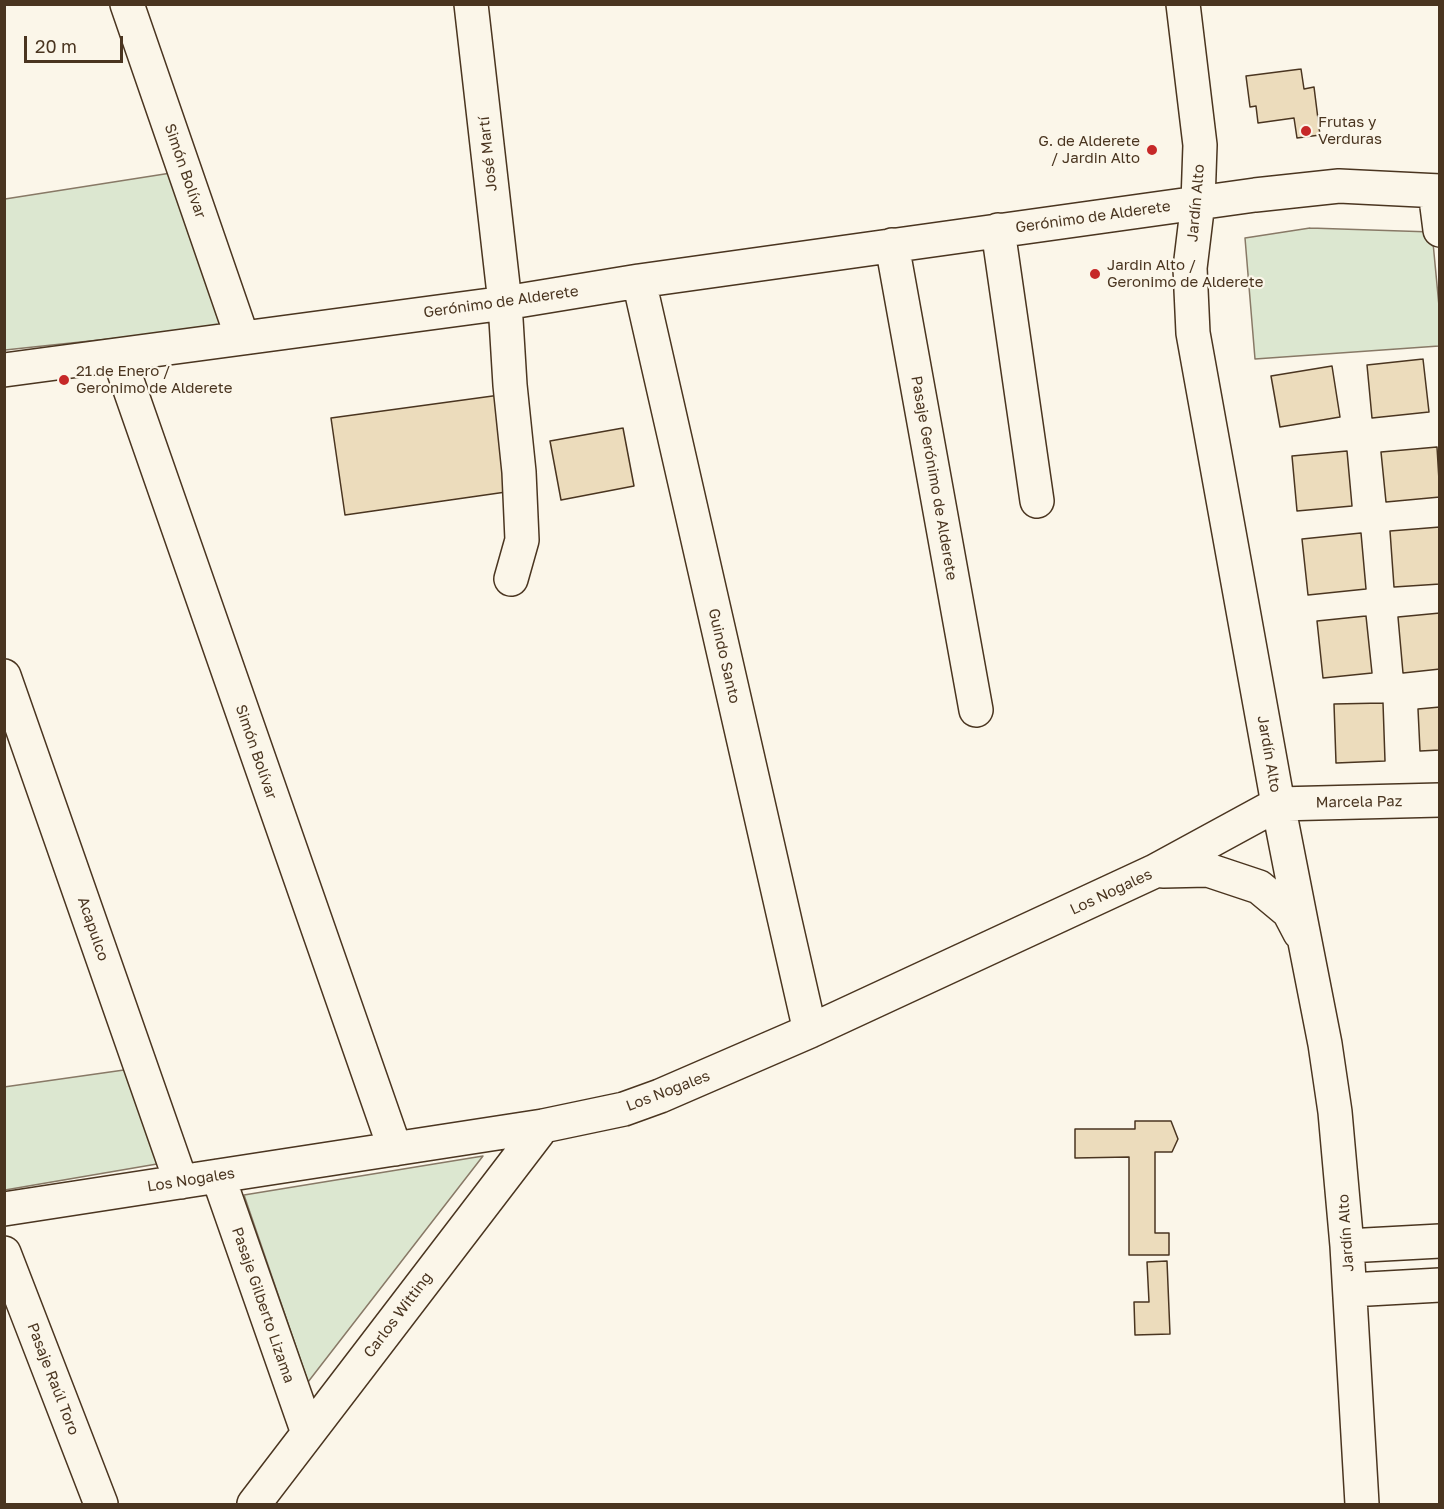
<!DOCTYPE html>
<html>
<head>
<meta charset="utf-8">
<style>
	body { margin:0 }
	#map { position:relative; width:1444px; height:1509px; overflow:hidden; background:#fbf6e9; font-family:"Golos Text",sans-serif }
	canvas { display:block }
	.frame { position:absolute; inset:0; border:6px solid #4a3520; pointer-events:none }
	.scale { position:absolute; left:24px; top:36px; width:99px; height:27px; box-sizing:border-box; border:3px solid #4a3520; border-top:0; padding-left:8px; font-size:18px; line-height:21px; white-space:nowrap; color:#4a3520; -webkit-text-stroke:4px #fbf6e9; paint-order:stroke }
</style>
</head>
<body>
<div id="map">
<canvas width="1444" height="1509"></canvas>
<div class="frame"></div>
<div class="scale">20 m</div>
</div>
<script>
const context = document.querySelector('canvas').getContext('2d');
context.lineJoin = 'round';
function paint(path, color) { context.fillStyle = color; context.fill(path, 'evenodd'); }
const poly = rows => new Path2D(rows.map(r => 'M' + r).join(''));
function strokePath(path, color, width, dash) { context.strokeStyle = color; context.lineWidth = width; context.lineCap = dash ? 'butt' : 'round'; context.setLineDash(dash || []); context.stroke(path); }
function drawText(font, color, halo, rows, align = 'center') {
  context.font = font + ' "Golos Text",sans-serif'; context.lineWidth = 4.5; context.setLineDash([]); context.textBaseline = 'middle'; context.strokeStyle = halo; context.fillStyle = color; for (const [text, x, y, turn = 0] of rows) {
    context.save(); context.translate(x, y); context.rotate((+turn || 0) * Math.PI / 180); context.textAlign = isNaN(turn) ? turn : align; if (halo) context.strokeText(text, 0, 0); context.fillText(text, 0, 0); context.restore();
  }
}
const green = poly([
	[171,173,222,327,5,350,5,199,171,173],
	[1310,228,1432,232,1439,306,1439,346,1255,359,1245,238,1310,228],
	[131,1069,157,1164,5,1190,4,1087,131,1069],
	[483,1156,308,1382,244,1195,483,1156]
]);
const building = poly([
	[1301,69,1304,89,1314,87,1320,135,1297,138,1294,118,1258,123,1256,106,1250,107,1246,76,1301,69],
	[1423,359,1429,412,1372,418,1367,365,1423,359],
	[1332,366,1340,417,1280,427,1271,376,1332,366],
	[500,395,513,491,345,515,331,418,500,395],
	[623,428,634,486,561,500,550,441,623,428],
	[1437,447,1440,497,1386,502,1381,452,1437,447],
	[1347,451,1352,506,1297,511,1292,456,1347,451],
	[1440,527,1440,584,1394,587,1390,531,1440,527],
	[1361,533,1366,589,1308,595,1302,539,1361,533],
	[1440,613,1440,669,1403,673,1398,617,1440,613],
	[1366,616,1372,673,1323,678,1317,621,1366,616],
	[1383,703,1385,761,1336,763,1334,704,1383,703],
	[1440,707,1440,750,1420,751,1418,709,1440,707],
	[1135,1121,1171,1121,1178,1139,1172,1152,1155,1152,1155,1233,1169,1233,1169,1255,1129,1255,1129,1157,1075,1158,1075,1129,1135,1129,1135,1121],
	[1167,1261,1170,1334,1135,1335,1134,1302,1149,1302,1147,1262,1167,1261]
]);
const minor = poly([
	[127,4,242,337],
	[471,4,505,303,510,385,519,472,522,540,511,579],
	[1183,4,1200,145,1198,202,1190,268,1193,333,1278,804,1325,1044,1335,1112,1347,1246,1362,1504],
	[1435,191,1440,230],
	[998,230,1037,501],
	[892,245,976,710],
	[639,281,810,1031],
	[118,355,395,1149],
	[4,370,505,303,639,281,1255,195,1339,186,1440,191],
	[4,676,181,1182],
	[1163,871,1208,870,1259,887,1289,912,1300,933],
	[218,1176,308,1433],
	[4,1209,543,1126,624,1109,660,1096,810,1031,1155,871,1278,804,1440,800],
	[1347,1246,1440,1241],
	[4,1253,101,1504],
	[1350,1290,1440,1285],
	[254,1504,543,1126]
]);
const markers = [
	[1306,131,6,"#c62828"],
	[1152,150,6,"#c62828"],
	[1095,274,6,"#c62828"],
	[64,380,6,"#c62828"]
];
const poiNames = [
	["Frutas y",1318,122],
	["Verduras",1318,139],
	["G. de Alderete",1140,141,"right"],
	["/ Jardin Alto",1140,158,"right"],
	["Jardin Alto /",1107,265],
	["Geronimo de Alderete",1107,282],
	["21 de Enero /",76,371],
	["Geronimo de Alderete",76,388]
];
const streetNames = [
	["José Martí",488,154,-96],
	["Simón Bolívar",185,171,71],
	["Jardín Alto",1196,203,-85],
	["Gerónimo de Alderete",1093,217,-8],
	["Gerónimo de Alderete",501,302,-8],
	["Pasaje Gerónimo de Alderete",934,478,80],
	["Guindo Santo",724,656,77],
	["Simón Bolívar",256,752,71],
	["Jardín Alto",1269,754,80],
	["Marcela Paz",1359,802,-1],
	["Los Nogales",1111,892,-25],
	["Acapulco",93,929,71],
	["Los Nogales",668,1091,-21],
	["Los Nogales",191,1180,-9],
	["Jardín Alto",1346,1233,-94],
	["Pasaje Gilberto Lizama",263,1305,71],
	["Carlos Witting",398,1315,-53],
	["Pasaje Raúl Toro",53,1379,69]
];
paint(green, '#dce7d0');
strokePath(green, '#887966', 1.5);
paint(building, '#ecdcbc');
strokePath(building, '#4a3520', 1.5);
strokePath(minor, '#4a3520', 36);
strokePath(minor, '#fbf6e9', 33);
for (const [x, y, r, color] of markers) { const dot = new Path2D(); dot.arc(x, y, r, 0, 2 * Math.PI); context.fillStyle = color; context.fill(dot); strokePath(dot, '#fbf6e9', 2); }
drawText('15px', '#4a3520', '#fbf6e9', poiNames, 'left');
drawText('15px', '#4a3520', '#fbf6e9', streetNames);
</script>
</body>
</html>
